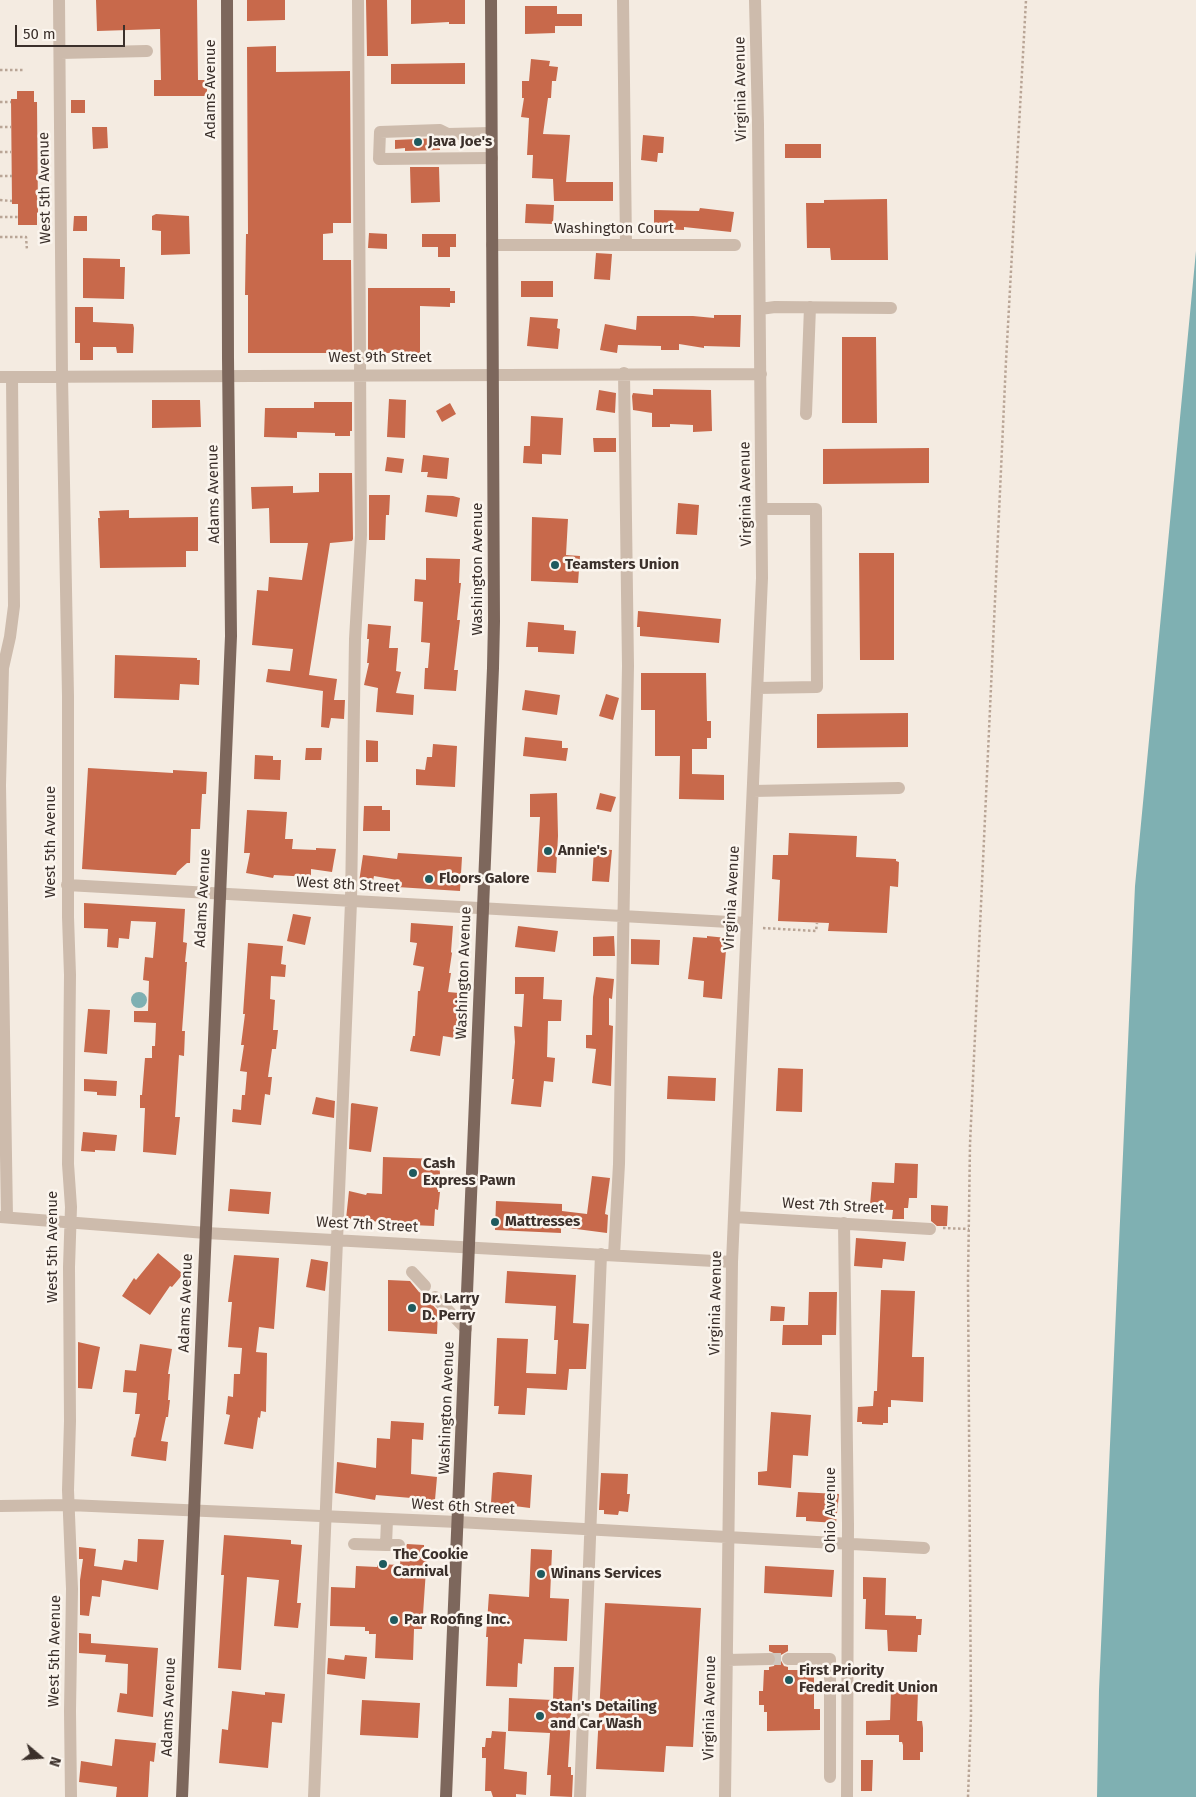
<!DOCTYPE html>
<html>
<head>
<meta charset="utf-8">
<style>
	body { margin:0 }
	#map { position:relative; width:1196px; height:1797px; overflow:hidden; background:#f4ebe1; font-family:"Fira Sans",sans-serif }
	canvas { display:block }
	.north { position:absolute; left:15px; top:1732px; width:50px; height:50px; -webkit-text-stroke:4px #fbf5ee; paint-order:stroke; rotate:108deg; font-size:14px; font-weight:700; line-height:20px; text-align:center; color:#3b302b }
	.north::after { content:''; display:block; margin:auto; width:18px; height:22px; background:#3b302b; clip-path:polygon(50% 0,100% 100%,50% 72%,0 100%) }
	.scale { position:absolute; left:15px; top:25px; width:110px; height:22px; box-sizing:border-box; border:2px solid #3b302b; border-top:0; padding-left:6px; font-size:15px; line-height:18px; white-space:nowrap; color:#3b302b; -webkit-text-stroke:4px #fbf5ee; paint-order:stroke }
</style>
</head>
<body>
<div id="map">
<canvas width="1196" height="1797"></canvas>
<div class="north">N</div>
<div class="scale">50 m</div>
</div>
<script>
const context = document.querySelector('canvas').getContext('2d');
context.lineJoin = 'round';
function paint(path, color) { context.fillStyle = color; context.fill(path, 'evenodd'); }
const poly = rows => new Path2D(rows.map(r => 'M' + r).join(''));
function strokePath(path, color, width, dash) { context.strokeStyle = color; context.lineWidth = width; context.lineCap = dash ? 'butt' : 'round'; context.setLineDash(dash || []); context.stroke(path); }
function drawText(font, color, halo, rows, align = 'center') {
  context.font = font + ' "Fira Sans",sans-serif'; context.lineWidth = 5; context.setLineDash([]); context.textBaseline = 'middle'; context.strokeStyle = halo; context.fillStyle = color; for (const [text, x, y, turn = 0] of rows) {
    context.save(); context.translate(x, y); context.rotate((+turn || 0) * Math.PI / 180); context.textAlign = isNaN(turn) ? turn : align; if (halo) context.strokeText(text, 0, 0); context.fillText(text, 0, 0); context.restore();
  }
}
const water = poly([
	[1196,251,1196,1797,1097,1797,1099,1690,1135,886],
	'131 1000a8 8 0 1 1 16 0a8 8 0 1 1-16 0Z'
]);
const building = poly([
	[96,0,197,0,198,80,207,80,207,96,154,96,154,80,161,80,160,29,97,31],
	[247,0,285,0,285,20,247,21],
	[366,0,387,0,388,56,367,56],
	[411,0,465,0,465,24,449,24,449,22,411,24],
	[525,6,557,6,557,14,582,14,582,26,555,26,555,33,525,34],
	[276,46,276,72,350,71,351,223,333,223,333,233,323,234,323,260,351,260,352,353,248,353,248,295,245,295,246,234,248,234,247,47],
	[531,59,550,61,549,66,558,67,556,81,552,81,551,98,548,98,543,134,570,135,566,182,613,182,613,201,554,201,553,179,532,178,533,155,527,155,529,118,521,117,524,98,522,98,522,81,529,81],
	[465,63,465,84,391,84,391,64],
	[17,91,34,91,34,102,37,102,38,213,37,213,37,225,18,225,18,204,12,204,11,99,17,99],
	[71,100,85,100,85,113,71,113],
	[92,127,107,127,108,148,93,149],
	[643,135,664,137,663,153,658,153,657,162,641,160],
	[438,138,440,139,440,150,405,151,405,148,395,149,395,140],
	[785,144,821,144,821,158,785,158],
	[410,167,439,167,440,202,411,203],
	[887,199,888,260,831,260,830,248,807,248,806,203,824,203,824,200],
	[526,204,554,205,553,224,525,223],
	[700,208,734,212,731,232,684,227,684,230,654,229,654,210,699,211],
	[156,214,189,216,190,254,161,255,161,231,152,230,152,216],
	[74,216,87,216,87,231,73,231],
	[369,233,387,234,387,249,368,248],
	[422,234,456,234,456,247,450,247,450,257,438,257,438,247,422,247],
	[596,253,612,254,610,280,594,279],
	[83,258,120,259,120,267,125,267,124,299,83,298],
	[521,281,553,281,553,297,521,297],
	[368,288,450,288,450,291,455,291,455,303,450,303,450,307,420,306,420,353,368,353],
	[75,307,93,307,93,322,133,324,134,328,133,353,117,353,116,347,93,347,93,360,80,360,80,343,75,343],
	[714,315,741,315,740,347,704,346,704,348,679,344,679,350,661,350,661,346,618,345,617,353,600,350,605,324,636,330,637,316,693,316,714,318],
	[530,317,558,319,557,328,560,329,558,349,527,346],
	[842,337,876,337,877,423,842,423],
	[653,389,711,390,712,431,693,432,693,425,670,424,670,427,652,427,652,413,633,410,632,396,633,393,653,395],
	[599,390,616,393,615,413,596,410],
	[389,399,406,400,405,438,387,437],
	[152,400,200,400,201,427,152,428],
	[314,402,352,402,352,431,350,431,350,436,335,436,335,433,297,432,297,438,264,437,265,408,314,408],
	[450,403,456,414,442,422,436,411],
	[531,416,563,418,561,455,542,454,542,464,523,463,524,446,530,446],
	[593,438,616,438,616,452,594,452],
	[929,448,929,483,823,484,823,449],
	[423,455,449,458,447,479,427,477,428,472,421,472],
	[387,457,404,459,402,473,385,471],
	[319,473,352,473,353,539,352,541,330,543,309,675,337,679,334,700,345,700,344,719,331,718,329,728,321,727,323,691,266,682,268,669,290,671,293,649,252,645,257,590,268,591,269,577,302,580,308,543,270,543,269,508,252,509,251,487,293,486,293,493,319,492],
	[369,495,390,495,389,515,386,515,385,540,369,540],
	[427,495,453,496,460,498,457,517,425,512],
	[678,503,699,505,697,535,676,534],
	[129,510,129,518,198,517,198,551,186,551,186,567,100,568,98,518,100,518,99,511],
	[532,517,568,519,566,555,580,556,578,583,531,581],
	[859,553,894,553,894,660,860,660],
	[426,558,460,559,459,583,461,583,457,620,460,620,454,670,458,670,456,691,424,689,425,668,428,668,430,643,421,642,423,602,414,601,415,579,426,580],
	[638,611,721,619,719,643,640,636,640,627,637,627],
	[528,622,564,625,564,630,576,631,574,654,538,652,538,647,526,647],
	[368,624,391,626,389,648,398,648,396,671,401,672,396,693,414,695,413,715,376,712,378,688,364,685,369,663,367,663,369,639,367,639],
	[115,655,197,658,197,660,200,660,199,685,180,684,179,700,114,698],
	[641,673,706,673,707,721,711,721,711,738,707,738,707,749,692,749,692,774,724,775,724,800,679,799,680,756,655,756,655,710,641,710],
	[525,690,560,695,557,715,522,710],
	[606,694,619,698,613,720,599,716],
	[908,713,908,747,817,748,817,714],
	[525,737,562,741,562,748,568,748,566,761,523,756],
	[366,740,378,741,378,762,366,762],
	[433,744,457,746,455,787,416,785,416,769,425,770,427,757,432,757],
	[306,748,322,748,321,760,305,760],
	[255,755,273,756,273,760,281,760,280,780,254,779],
	[88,768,173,773,173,770,207,772,206,794,202,794,200,829,191,829,190,863,187,863,177,872,176,875,82,869],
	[557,793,558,836,556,873,537,872,540,817,530,817,530,794],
	[600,793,616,797,611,812,596,809],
	[364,806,382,806,382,810,390,810,390,831,363,831],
	[247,810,287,812,285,839,293,839,292,849,316,850,316,848,336,849,332,872,311,869,311,877,274,875,273,878,246,873,250,853,244,853],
	[789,833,857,836,856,857,896,859,896,861,899,862,898,887,890,886,887,933,828,931,829,923,778,921,780,880,772,879,773,855,788,855],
	[594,849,612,850,609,882,592,881],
	[398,853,462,857,460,891,397,887,397,880,374,876,372,885,359,882,363,855,397,859],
	[84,903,185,909,183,942,187,943,185,962,187,962,182,1031,185,1031,184,1056,179,1055,175,1117,180,1117,176,1155,143,1152,145,1108,140,1108,140,1095,142,1095,145,1058,152,1058,152,1046,155,1046,156,1023,134,1022,134,1011,148,1011,149,981,143,980,145,957,153,958,156,922,131,921,129,939,119,938,118,948,107,947,108,929,84,928],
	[293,914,311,917,305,945,287,941],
	[411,923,453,926,451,952,452,953,449,973,451,973,448,992,459,993,457,1023,455,1038,443,1036,440,1056,410,1051,413,1036,415,1036,418,991,420,991,424,967,413,965,417,943,410,942],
	[518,926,558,931,555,952,515,947],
	[614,936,615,956,593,956,593,937],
	[707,936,727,938,722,999,703,997,704,981,688,979,693,937,707,938],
	[631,939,660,940,659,965,631,964],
	[248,943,283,946,281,964,286,965,285,977,271,976,270,999,275,1000,273,1030,278,1030,276,1049,272,1049,268,1077,272,1077,270,1095,265,1094,261,1125,232,1122,233,1109,241,1110,242,1095,245,1095,247,1072,240,1071,244,1045,241,1045,245,1014,243,1014],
	[515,977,544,977,543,999,562,1000,561,1021,548,1021,547,1057,555,1058,553,1082,544,1081,541,1107,511,1104,514,1079,512,1079,515,1042,514,1026,522,1027,524,994,515,994],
	[596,977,614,979,612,999,609,998,609,1025,613,1026,611,1086,592,1083,596,1049,586,1048,586,1035,592,1035,593,997],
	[88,1009,110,1010,107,1054,84,1052],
	[778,1068,803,1069,802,1112,776,1111],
	[668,1076,716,1078,715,1101,667,1099],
	[84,1079,117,1081,116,1096,97,1095,97,1092,84,1091],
	[316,1097,335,1101,334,1118,312,1114],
	[352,1103,378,1107,371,1152,349,1149,351,1104],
	[83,1132,117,1135,115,1151,95,1150,95,1152,81,1151],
	[383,1157,438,1159,440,1173,438,1192,440,1192,438,1210,435,1209,434,1226,412,1225,412,1223,382,1222,346,1219,349,1191,366,1195,367,1193,382,1194],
	[895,1163,918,1164,917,1198,909,1198,908,1208,904,1208,904,1219,892,1219,893,1210,873,1209,873,1205,870,1205,872,1182,894,1183],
	[592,1176,610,1178,605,1214,608,1215,607,1233,561,1227,561,1233,495,1230,496,1201,562,1204,562,1211,587,1214],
	[230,1189,271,1192,269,1214,228,1211],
	[931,1205,948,1206,947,1226,937,1226,931,1221],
	[856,1238,906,1242,904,1261,883,1259,882,1268,854,1266],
	[158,1253,183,1274,172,1287,170,1286,150,1315,122,1296,134,1278,136,1280],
	[234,1255,279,1258,274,1329,259,1327,256,1352,267,1353,266,1412,261,1411,260,1418,258,1417,253,1449,224,1444,230,1415,226,1414,228,1396,233,1397,234,1374,240,1374,242,1348,228,1347,232,1302,228,1302],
	[311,1259,328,1262,325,1291,306,1287],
	[507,1271,576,1275,573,1323,589,1324,586,1369,569,1369,567,1390,527,1388,525,1415,498,1414,499,1406,494,1406,497,1338,528,1339,526,1373,556,1374,558,1340,554,1340,556,1306,505,1303],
	[388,1280,410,1281,419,1292,423,1294,428,1293,427,1299,438,1311,437,1334,388,1331],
	[881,1290,915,1291,912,1357,924,1357,923,1402,891,1400,891,1407,888,1407,888,1423,883,1423,883,1425,862,1424,862,1422,857,1422,858,1407,873,1406,874,1391,877,1391],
	[809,1292,837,1292,836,1335,822,1335,822,1345,782,1345,783,1325,808,1325],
	[771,1306,785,1307,784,1321,770,1321],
	[78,1342,100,1347,92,1389,78,1388],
	[140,1344,172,1349,168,1374,170,1374,168,1400,170,1400,168,1417,166,1417,161,1441,168,1442,166,1461,131,1456,134,1437,135,1438,140,1414,135,1414,137,1393,123,1392,125,1370,136,1371],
	[771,1412,811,1415,808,1456,793,1455,791,1488,758,1485,758,1472,767,1471],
	[391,1421,424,1423,423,1440,412,1439,411,1474,437,1477,435,1500,376,1495,375,1500,335,1493,337,1462,376,1468,377,1438,390,1439],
	[498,1472,532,1475,530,1508,491,1503,493,1473],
	[601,1473,628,1474,627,1494,630,1494,628,1512,619,1511,618,1515,604,1514,604,1510,599,1510],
	[798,1492,839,1494,836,1523,806,1521,806,1517,796,1517],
	[224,1535,291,1540,291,1544,302,1545,297,1603,301,1603,298,1628,274,1626,279,1580,247,1577,241,1670,218,1668,224,1575,221,1575],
	[138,1539,164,1540,158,1590,102,1580,100,1597,92,1596,89,1616,80,1615,80,1580,83,1559,79,1559,79,1547,96,1549,94,1566,122,1570,124,1560,137,1562],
	[407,1544,424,1545,424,1555,427,1555,422,1629,414,1629,413,1660,375,1658,376,1634,369,1634,369,1631,365,1631,365,1627,330,1626,331,1587,355,1588,356,1566,377,1567,377,1564,400,1565,401,1554,404,1554],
	[531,1549,552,1550,550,1598,569,1599,567,1641,524,1639,522,1664,518,1663,517,1687,486,1686,488,1637,486,1637,489,1594,529,1597],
	[765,1566,834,1570,832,1597,764,1593],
	[863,1577,886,1578,885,1615,916,1616,916,1619,922,1619,921,1635,918,1635,917,1652,888,1651,887,1630,865,1629,866,1599,863,1599],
	[605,1603,701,1608,693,1747,666,1746,664,1772,596,1769],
	[79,1633,91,1634,91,1643,158,1648,153,1717,117,1712,120,1693,127,1694,128,1664,105,1662,106,1655,79,1653],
	[769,1645,788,1645,788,1651,781,1655,780,1659,784,1666,788,1667,788,1670,814,1670,814,1709,820,1709,820,1730,767,1731,767,1712,764,1712,764,1705,759,1705,759,1691,763,1691,764,1670,769,1670,769,1667,774,1666,777,1659,776,1654,769,1651],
	[345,1655,367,1657,365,1679,327,1674,328,1658,344,1660],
	[554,1667,574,1667,568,1767,571,1767,571,1775,573,1775,572,1797,550,1796,551,1775,547,1775,550,1733,508,1731,509,1698,553,1700],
	[891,1689,918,1690,917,1721,922,1721,923,1728,923,1752,920,1752,920,1760,903,1760,903,1745,902,1742,899,1742,899,1735,866,1735,866,1721,890,1720],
	[232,1691,265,1695,265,1692,285,1694,282,1723,272,1722,268,1768,219,1763,222,1729,228,1730],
	[362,1700,420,1703,418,1738,360,1735],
	[492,1731,506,1732,504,1769,527,1772,526,1795,516,1794,516,1797,493,1797,491,1791,485,1791,486,1758,482,1758,482,1747,485,1747,486,1738,491,1738],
	[115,1739,156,1743,154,1762,150,1761,148,1797,116,1797,117,1787,79,1782,81,1761,112,1766],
	[861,1760,873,1760,872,1791,861,1791]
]);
const minorTunnel = poly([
	[769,1659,788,1659]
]);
const path = poly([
	[0,70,24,70],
	[0,102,11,102],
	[0,127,11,127],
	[0,152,11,152],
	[0,176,12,176],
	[0,200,12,201],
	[0,217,18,217],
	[0,237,26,237,27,250],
	[763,928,816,931,817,923],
	[943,1228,969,1229],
	[968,1797,971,1715,968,1281,970,1144,1006,361,1026,0]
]);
const minor = poly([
	[59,0,62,376,68,696,68,917,70,975,68,1164,71,1207,69,1267,70,1421,68,1490,72,1589,70,1711,71,1797],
	[623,0,626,245],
	[60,53,147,51],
	[491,133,448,134,440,130,380,132,379,159,492,158],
	[492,245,735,245],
	[760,309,775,307,891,308],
	[0,377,761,374],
	[806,414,810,307],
	[758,688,817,687,816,509,762,509],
	[753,791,899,788],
	[67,885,747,923],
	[0,1217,206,1233,732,1262],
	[7,1217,0,785,3,668,10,637,14,606,12,377],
	[734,1217,930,1229],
	[844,1223,848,1525,847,1797],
	[614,1255,619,1164,628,666,624,373],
	[412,1272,425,1286],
	[435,1297,466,1329],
	[0,1506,69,1505,458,1522,924,1548],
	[354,1544,386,1545,387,1520],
	[386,1545,399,1545],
	[788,1659,830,1659,830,1777],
	[727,1660,769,1659],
	[314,1797,351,902,355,639,361,535,358,0],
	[580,1797,601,1254],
	[725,1797,732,1262,762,578,758,124,755,0]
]);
const major = poly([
	[182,1797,231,636,228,358,227,0],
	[446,1797,493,668,494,621,491,0]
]);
const markers = [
	[418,142,5,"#1f5a5e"],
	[555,565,5,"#1f5a5e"],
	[548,851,5,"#1f5a5e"],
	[429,879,5,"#1f5a5e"],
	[413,1173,5,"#1f5a5e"],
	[495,1222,5,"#1f5a5e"],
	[412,1308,5,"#1f5a5e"],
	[383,1564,5,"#1f5a5e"],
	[541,1574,5,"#1f5a5e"],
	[394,1620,5,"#1f5a5e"],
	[789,1680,5,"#1f5a5e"],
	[540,1716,5,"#1f5a5e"]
];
const streetNames = [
	["Adams Avenue",211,89,-90],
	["Virginia Avenue",741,89,-91],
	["West 5th Avenue",45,188,-91],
	["Washington Court",614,229],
	["West 9th Street",380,358],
	["Adams Avenue",214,494,-91],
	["Virginia Avenue",746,494,-91],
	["Washington Avenue",478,569,-90],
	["West 5th Avenue",51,842,-90],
	["West 8th Street",348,885,3],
	["Adams Avenue",203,898,-87],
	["Virginia Avenue",732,898,-87],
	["Washington Avenue",464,973,-88],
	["West 7th Street",833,1206,3],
	["West 7th Street",367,1225,3],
	["West 5th Avenue",53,1247,-90],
	["Adams Avenue",186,1303,-88],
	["Virginia Avenue",716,1303,-89],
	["Washington Avenue",447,1408,-88],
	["West 6th Street",463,1507,3],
	["Ohio Avenue",831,1510,-90],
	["West 5th Avenue",55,1651,-89],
	["Adams Avenue",169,1707,-88],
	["Virginia Avenue",710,1708,-89]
];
const poiNames = [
	["Java Joe's",428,142],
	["Teamsters Union",565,565],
	["Annie's",558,851],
	["Floors Galore",439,879],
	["Cash",423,1164],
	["Express Pawn",423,1181],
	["Mattresses",505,1222],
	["Dr. Larry",422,1299],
	["D. Perry",422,1316],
	["The Cookie",393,1555],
	["Carnival",393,1572],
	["Winans Services",551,1574],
	["Par Roofing Inc.",404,1620],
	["First Priority",799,1671],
	["Federal Credit Union",799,1688],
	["Stan's Detailing",550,1707],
	["and Car Wash",550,1724]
];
paint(water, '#7fb0b2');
paint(building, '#c8694b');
strokePath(minorTunnel, '#cfc6bd', 12, [12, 6]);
strokePath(path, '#b9a596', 2.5, [2.5, 2.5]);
strokePath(minor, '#cdbbac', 12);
strokePath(major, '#7d675c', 12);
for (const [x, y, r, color] of markers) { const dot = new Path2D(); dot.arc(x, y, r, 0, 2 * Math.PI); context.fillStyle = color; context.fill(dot); strokePath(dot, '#fbf5ee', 2); }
drawText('15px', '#3b302b', '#fbf5ee', streetNames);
drawText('bold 15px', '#3b302b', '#fbf5ee', poiNames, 'left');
</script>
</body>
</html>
